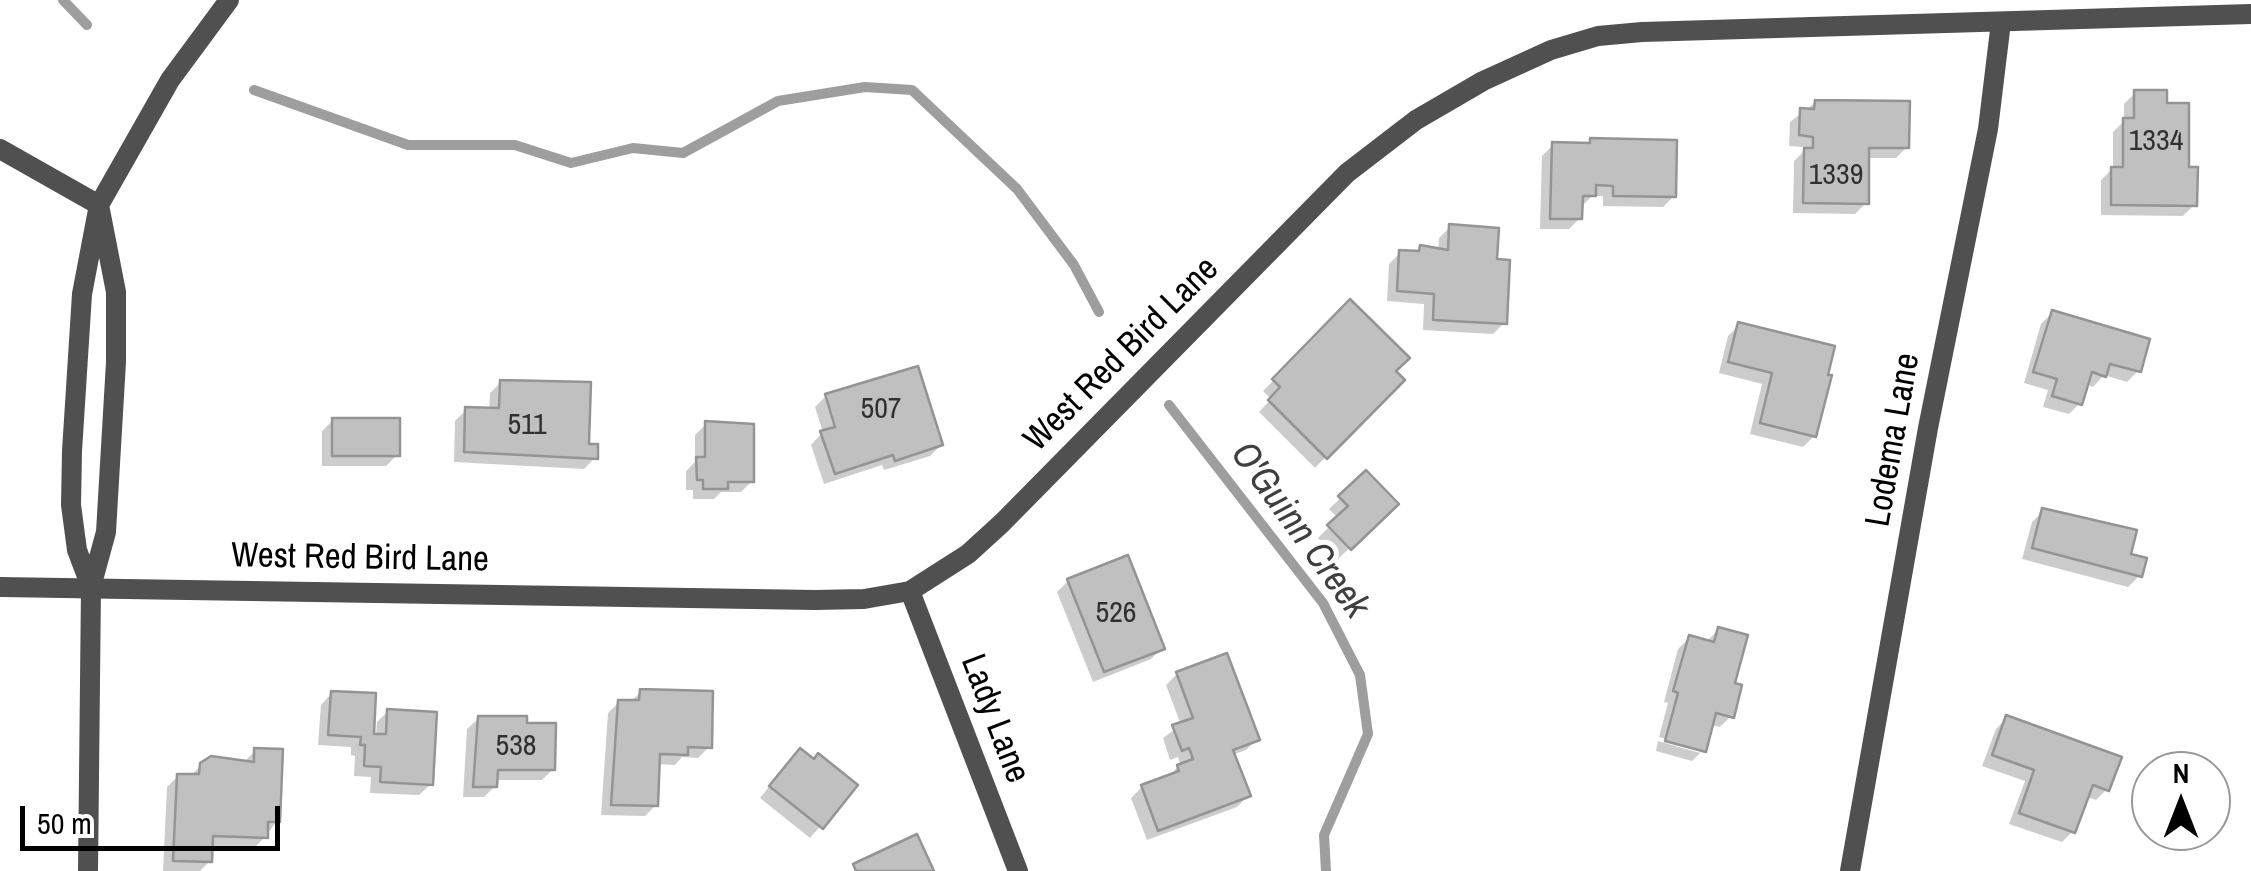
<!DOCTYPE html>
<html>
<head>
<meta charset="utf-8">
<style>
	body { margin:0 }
	#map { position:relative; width:2251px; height:871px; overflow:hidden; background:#fff; font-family:"Archivo Narrow",sans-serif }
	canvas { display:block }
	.north { position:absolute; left:2131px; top:751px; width:100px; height:100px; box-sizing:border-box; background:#fff; border:2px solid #999; border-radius:50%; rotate:0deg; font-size:28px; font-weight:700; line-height:40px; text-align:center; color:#000 }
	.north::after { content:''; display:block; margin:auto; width:35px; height:45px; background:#000; clip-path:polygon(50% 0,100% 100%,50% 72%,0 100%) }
	.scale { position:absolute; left:20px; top:806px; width:260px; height:45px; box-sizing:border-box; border:5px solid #000; border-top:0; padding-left:12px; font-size:30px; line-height:35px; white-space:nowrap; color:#000; -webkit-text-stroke:8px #fff; paint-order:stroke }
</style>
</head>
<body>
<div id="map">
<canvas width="2251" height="871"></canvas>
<div class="north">N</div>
<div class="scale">50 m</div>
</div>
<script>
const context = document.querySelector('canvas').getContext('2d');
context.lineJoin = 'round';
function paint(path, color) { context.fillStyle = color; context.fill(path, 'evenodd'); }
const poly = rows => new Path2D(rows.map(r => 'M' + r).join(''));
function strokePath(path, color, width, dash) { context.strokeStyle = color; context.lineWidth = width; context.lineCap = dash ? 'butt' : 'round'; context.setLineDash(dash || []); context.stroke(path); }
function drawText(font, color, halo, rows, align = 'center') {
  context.font = font + ' "Archivo Narrow",sans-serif'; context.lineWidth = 10; context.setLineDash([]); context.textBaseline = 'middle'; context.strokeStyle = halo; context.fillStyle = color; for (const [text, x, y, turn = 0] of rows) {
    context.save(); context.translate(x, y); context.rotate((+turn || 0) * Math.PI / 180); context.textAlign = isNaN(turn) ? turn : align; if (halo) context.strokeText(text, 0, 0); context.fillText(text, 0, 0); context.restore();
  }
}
const shadow = poly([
	[2135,93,2164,106,2195,204,2183,216,2101,215,2101,180,2113,168,2113,132,2124,121,2124,104],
	[1816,102,1907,147,1896,158,1867,158,1866,203,1855,214,1793,213,1794,161,1803,152,1803,147,1789,146,1790,122],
	[1591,141,1674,196,1663,207,1603,206,1603,196,1592,196,1582,206,1580,218,1569,229,1540,229,1542,156,1553,145,1587,145],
	[1450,227,1495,262,1504,323,1493,334,1423,330,1424,304,1387,301,1389,264,1400,253,1414,254,1420,248,1438,251,1439,238],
	[1350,303,1401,380,1315,468,1259,412,1271,399,1263,391],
	[2052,313,2138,371,2127,382,2104,375,2093,387,2086,384,2080,403,2069,414,2043,407,2048,390,2024,383,2041,324],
	[1739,325,1832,348,1814,436,1803,447,1750,434,1762,384,1719,373,1728,336],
	[501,382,586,446,595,458,584,469,454,462,455,421,466,410,489,410,490,393],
	[826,396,941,445,930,456,884,470,882,465,824,484,811,445,823,432,815,407],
	[333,420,397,455,386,466,322,466,322,431],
	[706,424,752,481,741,492,721,492,714,499,693,499,693,490,686,490,686,471,695,462,695,435],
	[1366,474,1395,504,1338,559,1318,538,1338,518,1329,509],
	[2043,511,2128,556,2139,576,2128,587,2022,559,2032,522],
	[1068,581,1162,648,1151,659,1093,682,1057,592],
	[1719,629,1732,684,1731,716,1720,727,1711,725,1703,750,1692,761,1656,751,1658,741,1700,753,1700,748,1659,737,1668,703,1664,702,1678,649,1689,638,1708,640],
	[1177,674,1257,739,1246,750,1232,755,1248,796,1237,807,1147,840,1131,798,1142,787,1168,778,1180,764,1178,757,1170,760,1163,738,1181,725,1166,685],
	[641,692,709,747,698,758,682,757,675,765,657,764,656,805,645,816,601,815,608,713,619,702,630,702],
	[332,693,371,736,376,736,377,722,388,711,431,784,419,795,370,793,371,777,354,776,355,756,351,755,351,747,318,745,321,705],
	[479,718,553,769,542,780,495,780,495,786,484,797,463,797,467,729],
	[2007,718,2107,789,2096,800,2086,797,2073,831,2062,842,2009,824,2025,781,1982,766,1996,729],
	[255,751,277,821,265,837,254,848,210,846,210,861,200,871,163,871,167,787,178,776,190,777,201,765,243,763],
	[789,762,855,786,810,838,760,798]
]);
const stream = poly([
	[63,0,87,25],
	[254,90,408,145,515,145,571,163,633,148,683,153,778,101,865,87,912,90,1017,189,1074,265,1099,312],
	[1169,405,1323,603,1360,675,1368,734,1324,835,1326,871]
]);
const building = poly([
	[2134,90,2167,90,2167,103,2189,103,2189,167,2198,167,2197,206,2111,205,2111,167,2123,167,2123,118,2134,118,2134,90],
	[1815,100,1910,101,1909,148,1869,148,1869,204,1803,203,1804,148,1813,148,1813,137,1799,135,1800,108,1814,109,1815,100],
	[1590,138,1677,140,1676,197,1613,196,1613,186,1596,185,1596,196,1583,196,1582,219,1550,219,1552,142,1590,143,1590,138],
	[1449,224,1499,228,1497,259,1510,260,1507,324,1433,320,1434,294,1397,291,1399,250,1419,251,1420,245,1448,250,1449,224],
	[1350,299,1410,358,1396,371,1405,380,1327,459,1268,400,1280,387,1272,379,1350,299],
	[2052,310,2150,339,2141,372,2110,364,2106,377,2092,372,2082,405,2052,396,2057,379,2033,372,2052,310],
	[1738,322,1835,346,1828,375,1832,375,1816,437,1760,423,1772,373,1728,362,1738,322],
	[918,366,943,445,895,461,893,455,835,474,820,431,835,427,825,394,918,366],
	[500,380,591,382,589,444,598,444,598,459,464,452,465,407,499,408,500,380],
	[332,418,400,418,400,456,332,456,332,418],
	[705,421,754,424,754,482,728,482,728,489,703,489,703,480,697,480,696,457,705,457,705,421],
	[1366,470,1399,504,1351,550,1327,525,1348,506,1338,496,1366,470],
	[2042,508,2137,530,2131,554,2147,558,2142,577,2032,548,2042,508],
	[1128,555,1165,649,1104,672,1067,579,1128,555],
	[1718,627,1748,635,1735,683,1742,685,1734,718,1716,713,1706,752,1665,741,1678,693,1673,691,1689,635,1714,642,1718,627],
	[1227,653,1260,740,1233,750,1251,796,1158,831,1141,785,1179,771,1177,765,1193,759,1189,748,1182,751,1172,725,1193,718,1176,672,1227,653],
	[640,689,713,691,712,748,688,747,688,755,660,754,658,806,611,805,618,700,639,700,640,689],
	[331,691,376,693,374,734,386,734,387,709,437,712,433,785,380,782,381,767,364,766,365,745,360,745,361,737,328,735,331,691],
	[2006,715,2122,757,2109,791,2093,785,2075,833,2019,813,2034,770,1992,755,2006,715],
	[478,716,527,716,527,723,556,723,555,770,498,770,497,787,473,787,478,716],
	[254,748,283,749,280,822,268,822,268,838,213,836,212,862,173,861,177,774,199,774,200,763,211,756,254,762,254,748],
	[800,748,814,759,818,753,858,785,823,829,769,786,800,748],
	[917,834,934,871,856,871,853,864,917,834]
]);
const minor = poly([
	[0,149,99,205],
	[91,587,77,550,71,505,72,451,82,294,99,205,170,80,229,0],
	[910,591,1018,871],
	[88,871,91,587,106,532,116,362,116,292,99,205],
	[1850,871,1928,428,1988,129,2001,22]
]);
const tertiary = poly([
	[0,587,815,600,864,599,910,591,968,554,1002,523,1347,173,1416,120,1483,81,1551,50,1598,36,1642,32,2251,14]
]);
const numberNames = [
	["1334",2156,142],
	["1339",1836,176],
	["507",881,410],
	["511",527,426],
	["526",1116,614],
	["538",516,747]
];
const streetNames = [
	["West Red Bird Lane",1122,355,-45],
	["Lodema Lane",1894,440,-80],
	["West Red Bird Lane",360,559,1],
	["Lady Lane",994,719,69]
];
const waterNames = [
	["O'Guinn Creek",1299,531,54]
];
paint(shadow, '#0003');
strokePath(stream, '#9e9e9e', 10);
paint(building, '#c0c0c0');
strokePath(building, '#949494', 2.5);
strokePath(minor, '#505050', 20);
strokePath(tertiary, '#505050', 20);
drawText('30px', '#303030', null, numberNames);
drawText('35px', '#000', '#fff', streetNames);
drawText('italic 38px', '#3f3f3f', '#fff', waterNames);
</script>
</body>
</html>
